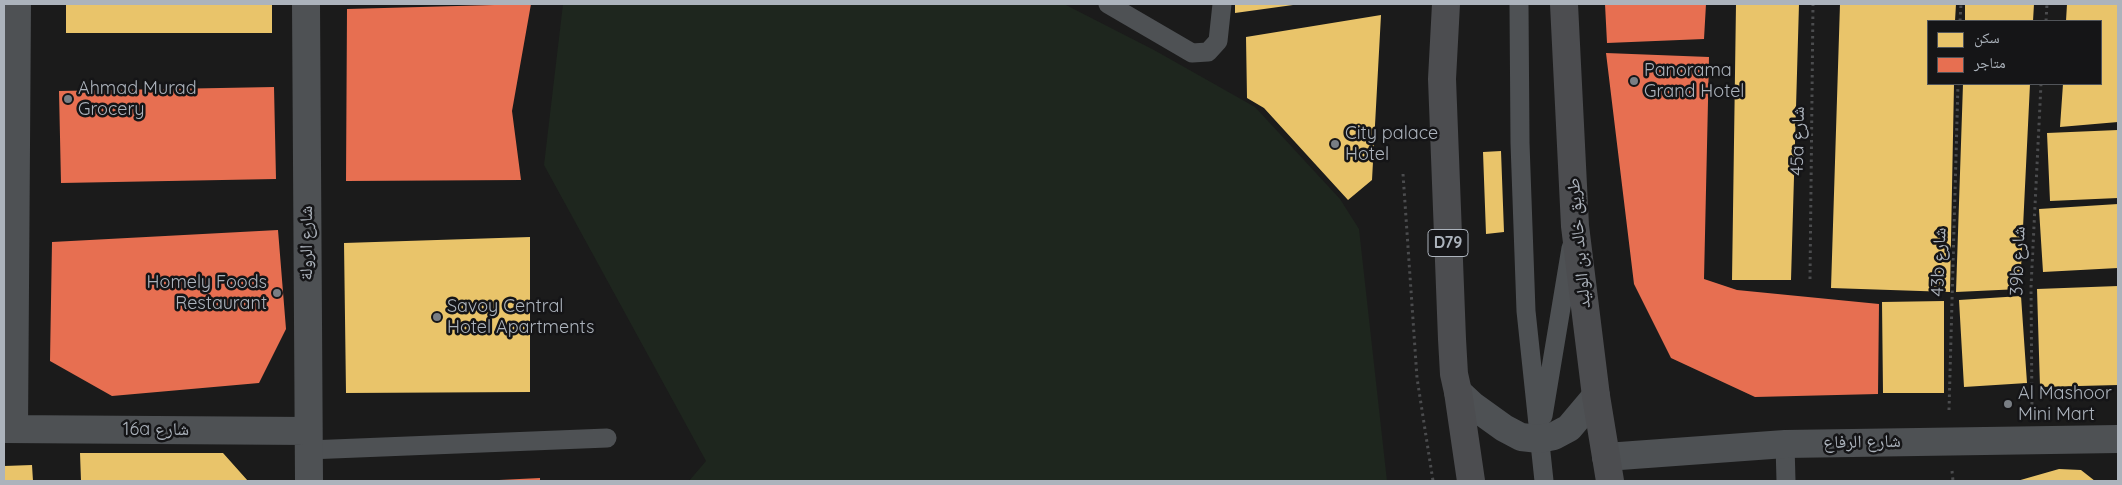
<!DOCTYPE html>
<html>
<head>
<meta charset="utf-8">
<style>
	body { margin:0 }
	#map { position:relative; width:2122px; height:485px; overflow:hidden; background:#1b1b1b; font-family:Quicksand,"Noto Naskh Arabic",sans-serif }
	canvas { display:block }
	.frame { position:absolute; inset:0; border:5px solid #acb3bc; pointer-events:none }
	.legend { position:absolute; left:1927px; top:20px; width:175px; height:65px; box-sizing:border-box; background:#151517; border:1px solid #515459; margin:0; padding:6px 9px; list-style:none; font-size:15px; color:#acb3bc }
	.legend li { display:flex; align-items:center; gap:10px; height:25px }
	.legend b { width:25px; border:1px solid #515459 }
</style>
</head>
<body>
<div id="map">
<canvas width="2122" height="485"></canvas>
<div class="frame"></div>
<ul class="legend">
<li><b style="height:14px;background:#e9c46a"></b>سكن</li>
<li><b style="height:14px;background:#e76f51"></b>متاجر</li>
</ul>
</div>
<script>
const context = document.querySelector('canvas').getContext('2d');
context.lineJoin = 'round';
function paint(path, color) { context.fillStyle = color; context.fill(path, 'evenodd'); }
const poly = rows => new Path2D(rows.map(r => 'M' + r).join(''));
function strokePath(path, color, width, dash) { context.strokeStyle = color; context.lineWidth = width; context.lineCap = dash ? 'butt' : 'round'; context.setLineDash(dash || []); context.stroke(path); }
function drawText(font, color, halo, rows, align = 'center') {
  context.font = font + ' Quicksand,"Noto Naskh Arabic",sans-serif'; context.lineWidth = 5; context.setLineDash([]); context.textBaseline = 'middle'; context.strokeStyle = halo; context.fillStyle = color; for (const [text, x, y, turn = 0] of rows) {
    context.save(); context.translate(x, y); context.rotate((+turn || 0) * Math.PI / 180); context.textAlign = isNaN(turn) ? turn : align; if (halo) context.strokeText(text, 0, 0); context.fillText(text, 0, 0); context.restore();
  }
}
const green = poly([
	[563,4,1064,4,1154,50,1255,107,1340,199,1359,229,1387,481,689,481,706,461,544,165]
]);
const homes = poly([
	[66,4,272,4,272,33,66,33],
	[1235,4,1293,4,1293,5,1235,13],
	[1736,4,1799,4,1791,280,1732,280],
	[1840,4,1956,4,1955,21,1928,21,1928,84,1954,84,1950,292,1831,288],
	[1965,4,2034,4,2033,21,1965,21],
	[2067,4,2118,4,2118,122,2060,127,2063,84,2101,84,2101,21,2066,21],
	[1381,15,1372,180,1348,200,1264,108,1247,98,1246,37],
	[1963,84,2030,84,2020,289,1956,292],
	[2118,130,2118,198,2050,201,2047,133],
	[1501,151,1504,232,1486,234,1483,152],
	[2118,204,2118,268,2043,272,2039,209],
	[530,237,530,392,346,393,344,243],
	[2118,286,2118,385,2040,387,2037,289],
	[2021,296,2027,383,1964,387,1959,300],
	[1944,301,1944,393,1883,393,1882,302],
	[80,453,223,453,248,481,81,481],
	[32,465,33,481,4,481,4,466],
	[2059,469,2081,470,2095,481,2017,481]
]);
const shops = poly([
	[531,4,512,111,521,180,346,181,347,9],
	[1605,4,1706,4,1704,39,1607,43],
	[1606,53,1709,57,1704,279,1737,290,1879,304,1878,394,1755,397,1671,358,1634,284],
	[274,87,276,179,61,183,59,91],
	[278,230,286,329,259,383,112,396,50,361,52,242],
	[540,478,540,481,499,481,499,480]
]);
const path = poly([
	[1960,21,1961,4],
	[2046,21,2047,4],
	[1403,174,1417,378,1433,481],
	[1810,279,1813,4],
	[1949,410,1958,84],
	[2032,411,2031,287,2041,84],
	[1952,471,1953,481]
]);
const lane = poly([
	[1108,4,1192,53,1208,52,1218,41,1222,4],
	[1519,4,1520,143,1526,311,1544,481],
	[1543,416,1571,248],
	[1785,444,1786,481],
	[308,450,607,438]
]);
const street = poly([
	[306,4,309,481],
	[1458,392,1472,405,1504,428,1521,437,1539,439,1554,436,1569,428,1596,396],
	[4,429,308,431],
	[14,429,17,4],
	[1606,457,1785,444,2118,439]
]);
const primary = poly([
	[1446,4,1442,79,1452,339,1454,374,1458,392,1471,481],
	[1564,4,1575,226,1596,396,1610,481]
]);
const markers = [
	[1634,81,5,"#797e84"],
	[68,99,5,"#797e84"],
	[1335,144,5,"#797e84"],
	[277,293,5,"#797e84"],
	[437,317,5,"#797e84"],
	[2008,404,5,"#797e84"]
];
const shields = [
	[1448,243,40]
];
const shieldNames = [
	["D79",1448,243]
];
const poiNames = [
	["Panorama",1644,71],
	["Grand Hotel",1644,92],
	["Ahmad Murad",78,89],
	["Grocery",78,110],
	["City palace",1345,134],
	["Hotel",1345,155],
	["Homely Foods",267,283,"right"],
	["Restaurant",267,304,"right"],
	["Savoy Central",447,307],
	["Hotel Apartments",447,328],
	["Al Mashoor",2018,394],
	["Mini Mart",2018,415]
];
const streetNames = [
	["45a شارع",1798,141,-89],
	["شارع الرولة",307,243,-90],
	["طريق خالد بن الوليد",1579,243,-95],
	["39b شارع",2018,261,-88],
	["43b شارع",1939,262,-88],
	["16a شارع",156,430],
	["شارع الرفاع",1862,442,-1]
];
paint(green, '#1e261e');
paint(homes, '#e9c46a');
paint(shops, '#e76f51');
strokePath(path, '#4b4c4e', 3, [2.5, 4]);
strokePath(lane, '#4e5154', 19);
strokePath(street, '#4e5154', 28);
strokePath(primary, '#4c4d50', 28);
for (const [x, y, r, color] of markers) { const dot = new Path2D(); dot.arc(x, y, r, 0, 2 * Math.PI); context.fillStyle = color; context.fill(dot); strokePath(dot, '#151517', 2); }
for (const [x, y, w] of shields) { const box = new Path2D(); box.roundRect(x - w / 2, y - 13.5, w, 27, 4); context.fillStyle = '#151517'; context.fill(box); strokePath(box, '#acb3bc', 1); }
drawText('bold 16px', '#acb3bc', null, shieldNames);
drawText('18px', '#acb3bc', '#151517', poiNames, 'left');
drawText('18px', '#acb3bc', '#151517', streetNames);
</script>
</body>
</html>
